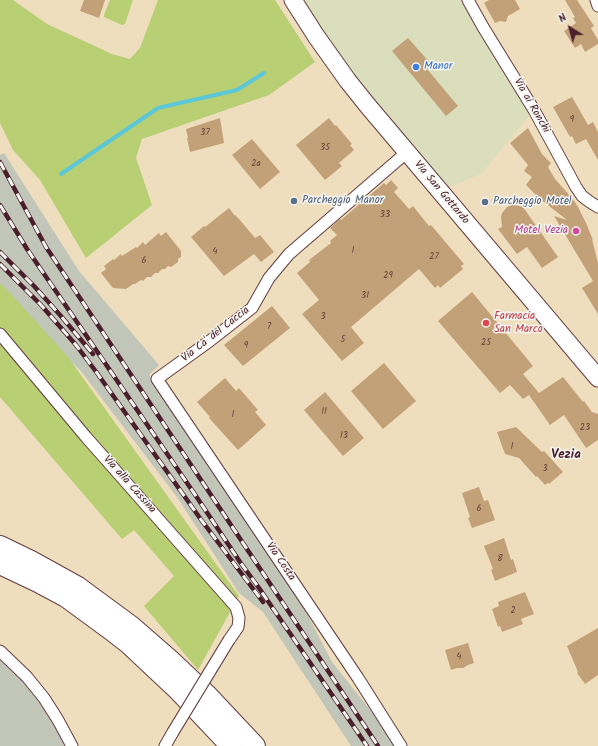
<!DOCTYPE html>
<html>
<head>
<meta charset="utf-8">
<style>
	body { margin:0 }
	#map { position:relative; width:598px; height:746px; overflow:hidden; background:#eedebd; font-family:Kalam,sans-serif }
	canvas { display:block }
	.north { position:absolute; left:550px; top:8px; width:40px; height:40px; -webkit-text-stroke:3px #f6f6f2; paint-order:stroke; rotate:323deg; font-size:11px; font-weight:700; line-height:16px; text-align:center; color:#4a1f2b }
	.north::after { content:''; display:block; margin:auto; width:14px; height:18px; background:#4a1f2b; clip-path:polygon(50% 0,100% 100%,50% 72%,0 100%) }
</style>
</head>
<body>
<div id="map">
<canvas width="598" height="746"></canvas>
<div class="north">N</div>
</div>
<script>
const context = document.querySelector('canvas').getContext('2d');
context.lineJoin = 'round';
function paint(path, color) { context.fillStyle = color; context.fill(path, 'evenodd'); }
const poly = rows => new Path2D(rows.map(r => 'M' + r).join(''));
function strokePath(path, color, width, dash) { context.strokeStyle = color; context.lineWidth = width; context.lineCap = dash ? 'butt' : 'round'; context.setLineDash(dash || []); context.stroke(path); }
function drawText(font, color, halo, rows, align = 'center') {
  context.font = font + ' Kalam,sans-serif'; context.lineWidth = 3; context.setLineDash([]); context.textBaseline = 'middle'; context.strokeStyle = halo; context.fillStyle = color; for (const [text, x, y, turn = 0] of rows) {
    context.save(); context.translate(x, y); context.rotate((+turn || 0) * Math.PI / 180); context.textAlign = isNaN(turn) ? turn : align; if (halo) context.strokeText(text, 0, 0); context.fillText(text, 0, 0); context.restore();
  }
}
const built = poly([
	[293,0,468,0,534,110,481,174,439,191]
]);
const industrial = poly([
	[4,153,79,271,159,365,149,375,304,608,332,662,375,716,394,746,351,746,263,612,239,593,177,497,80,370,0,297,0,155],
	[0,651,27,677,72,746,0,746]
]);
const green = poly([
	[0,0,13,0,47,24,112,54,130,59,140,48,158,0,275,0,315,62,269,95,142,139,136,158,152,205,86,258,40,180,13,150,0,123],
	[110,0,133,0,125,24,122,25,104,17,104,15],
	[0,283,10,293,68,357,239,596,198,670,144,606,174,576,134,530,122,539,0,397]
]);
const stream = poly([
	[61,174,158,108,237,90,264,73]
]);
const building = poly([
	[84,0,105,0,99,18,80,11],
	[489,0,515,0,520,9,508,16,506,22,500,21,495,23,484,3],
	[565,0,577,0,594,26,591,28,598,40,598,44,585,52,581,44,575,48,564,31,576,23,573,18,575,17],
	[408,38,432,65,427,69,458,106,446,116,392,51],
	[572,97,588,125,593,122,598,132,598,160,586,139,576,144,572,136,570,137,553,107],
	[220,118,224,143,190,152,187,138,188,138,186,129],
	[329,118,335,126,336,125,352,144,350,145,354,150,339,163,342,166,325,180,296,145],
	[528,128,542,154,551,163,548,167,555,179,572,198,578,207,586,223,593,240,592,239,598,263,598,314,582,288,593,281,554,216,567,220,540,199,526,185,532,177,524,171,528,165,510,143],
	[252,139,280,172,260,189,232,155],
	[391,180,398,188,394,192,409,209,413,206,429,226,431,225,464,264,461,266,463,269,440,288,438,285,435,288,419,269,351,327,364,343,342,361,302,314,319,300,297,273,310,262,309,260,331,243,330,241,337,235,330,228,340,219,341,220,384,183,386,185],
	[511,205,516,205,523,207,558,257,542,268,527,247,517,254,498,229,502,227,501,217,502,213,507,207],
	[229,208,235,216,235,215,239,219,255,238,260,235,274,252,261,262,254,254,224,276,191,237,204,226,205,227],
	[166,232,181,251,181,257,178,259,178,262,171,267,168,266,165,269,162,269,158,273,155,273,151,277,147,277,143,281,141,280,135,284,133,284,126,289,113,288,101,273,106,269,104,266,113,259,114,260,121,254,122,256,136,247,137,248,143,242,145,245,159,233,161,236],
	[472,292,533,366,523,374,539,393,563,377,583,402,584,401,592,412,598,414,598,440,586,448,564,415,550,425,529,395,523,399,510,385,500,393,438,321],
	[272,306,290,328,243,366,224,345],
	[384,363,416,401,383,429,351,391],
	[225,378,236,391,239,388,258,410,255,412,266,425,238,450,209,418,210,417,197,402],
	[325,392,364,438,343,456,304,410],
	[516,427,542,452,544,451,563,472,549,484,548,483,545,485,537,476,536,477,519,458,505,454,497,432],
	[479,487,484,501,488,500,495,520,472,528,468,518,470,517,462,493],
	[504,538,511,560,513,559,517,572,495,581,491,570,493,569,484,546],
	[525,592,534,614,521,619,523,624,502,632,500,626,498,627,492,609,499,606,498,602],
	[598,628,598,675,585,684,577,673,578,672,567,646],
	[468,643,474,663,468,665,463,668,457,668,451,670,445,650]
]);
const street = poly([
	[468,0,483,27,534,110,576,187,582,196,590,202,598,207],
	[596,0,598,6],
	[0,334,86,437,236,607,239,618,238,627,229,640],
	[0,651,27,677,44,698,58,720,72,746],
	[165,746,173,732],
	[401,746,358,678,157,379,211,340,252,308,269,278,289,254,406,153]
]);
const primary = poly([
	[293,0,316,36,348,81,368,106,598,378]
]);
const highway = poly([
	[0,546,31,561,78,587,131,626,170,660,208,696,255,746],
	[0,564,38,582,66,597,111,630,128,643,178,690,231,746]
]);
const rail = poly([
	[0,162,46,247,378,746],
	[0,205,27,249,198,499,240,562,259,588,367,746],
	[0,252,34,286,60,315,93,354],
	[0,264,41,305,76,345,97,373,202,521,263,602]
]);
const streetBridge = poly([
	[173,732,229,640]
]);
const markers = [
	[416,67,4,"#3f7fe0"],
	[294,201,4,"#5c6f8a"],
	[485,202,4,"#5c6f8a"],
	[576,231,4,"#d1479c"],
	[486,323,4,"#e0444e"]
];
const numberNames = [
	["9",572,120],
	["37",205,133],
	["35",325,148],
	["2a",256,164],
	["33",385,215],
	["1",353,251],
	["4",215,252],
	["27",434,257],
	["6",144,261],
	["29",388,276],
	["31",365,296],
	["3",323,317],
	["7",269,327],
	["5",343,340],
	["25",486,343],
	["9",246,346],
	["11",324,412],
	["1",233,415],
	["23",585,428],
	["13",344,436],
	["1",512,447],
	["3",545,469],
	["6",479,509],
	["8",500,559],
	["2",513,611],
	["4",459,657]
];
const shopNames = [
	["Manor",424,67]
];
const streetNames = [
	["Via ai Ronchi",531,106,60],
	["Via San Gottardo",441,193,50],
	["Via Ca' del Caccia",216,335,-38],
	["Via alla Cassina",129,485,48],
	["Via Costa",280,562,56]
];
const serviceNames = [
	["Parcheggio Manor",302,201],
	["Parcheggio Motel",493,202]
];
const hotelNames = [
	["Motel Vezia",568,231]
];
const healthNames = [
	["Farmacia",494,317],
	["San Marco",494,330]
];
const quarterNames = [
	["Vezia",566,456]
];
paint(built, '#dbdebc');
paint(industrial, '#c1c6b9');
paint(green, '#b9cf74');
strokePath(stream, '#5cc7d7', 4);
paint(building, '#c3a178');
strokePath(street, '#633c41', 13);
strokePath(primary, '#633c41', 19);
strokePath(highway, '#633c41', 22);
strokePath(street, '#fff', 11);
strokePath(primary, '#fff', 17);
strokePath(highway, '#fff', 20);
strokePath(rail, '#4a1f2b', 4.5);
strokePath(rail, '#f6f6f2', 3, [9]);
strokePath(streetBridge, '#633c41', 13, []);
strokePath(streetBridge, '#fff', 11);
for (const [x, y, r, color] of markers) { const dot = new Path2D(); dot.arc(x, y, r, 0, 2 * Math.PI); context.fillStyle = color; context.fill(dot); strokePath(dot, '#f6f6f2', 1.5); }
drawText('9px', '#68403e', null, numberNames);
drawText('11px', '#366cbe', '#f6f6f2', shopNames, 'left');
drawText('11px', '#4a1f2b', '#f6f6f2', streetNames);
drawText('11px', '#4e5e75', '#f6f6f2', serviceNames, 'left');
drawText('11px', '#b23c85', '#f6f6f2', hotelNames, 'right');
drawText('11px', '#be3a42', '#f6f6f2', healthNames, 'left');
drawText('bold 13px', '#4a1f2b', '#f6f6f2', quarterNames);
</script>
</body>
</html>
